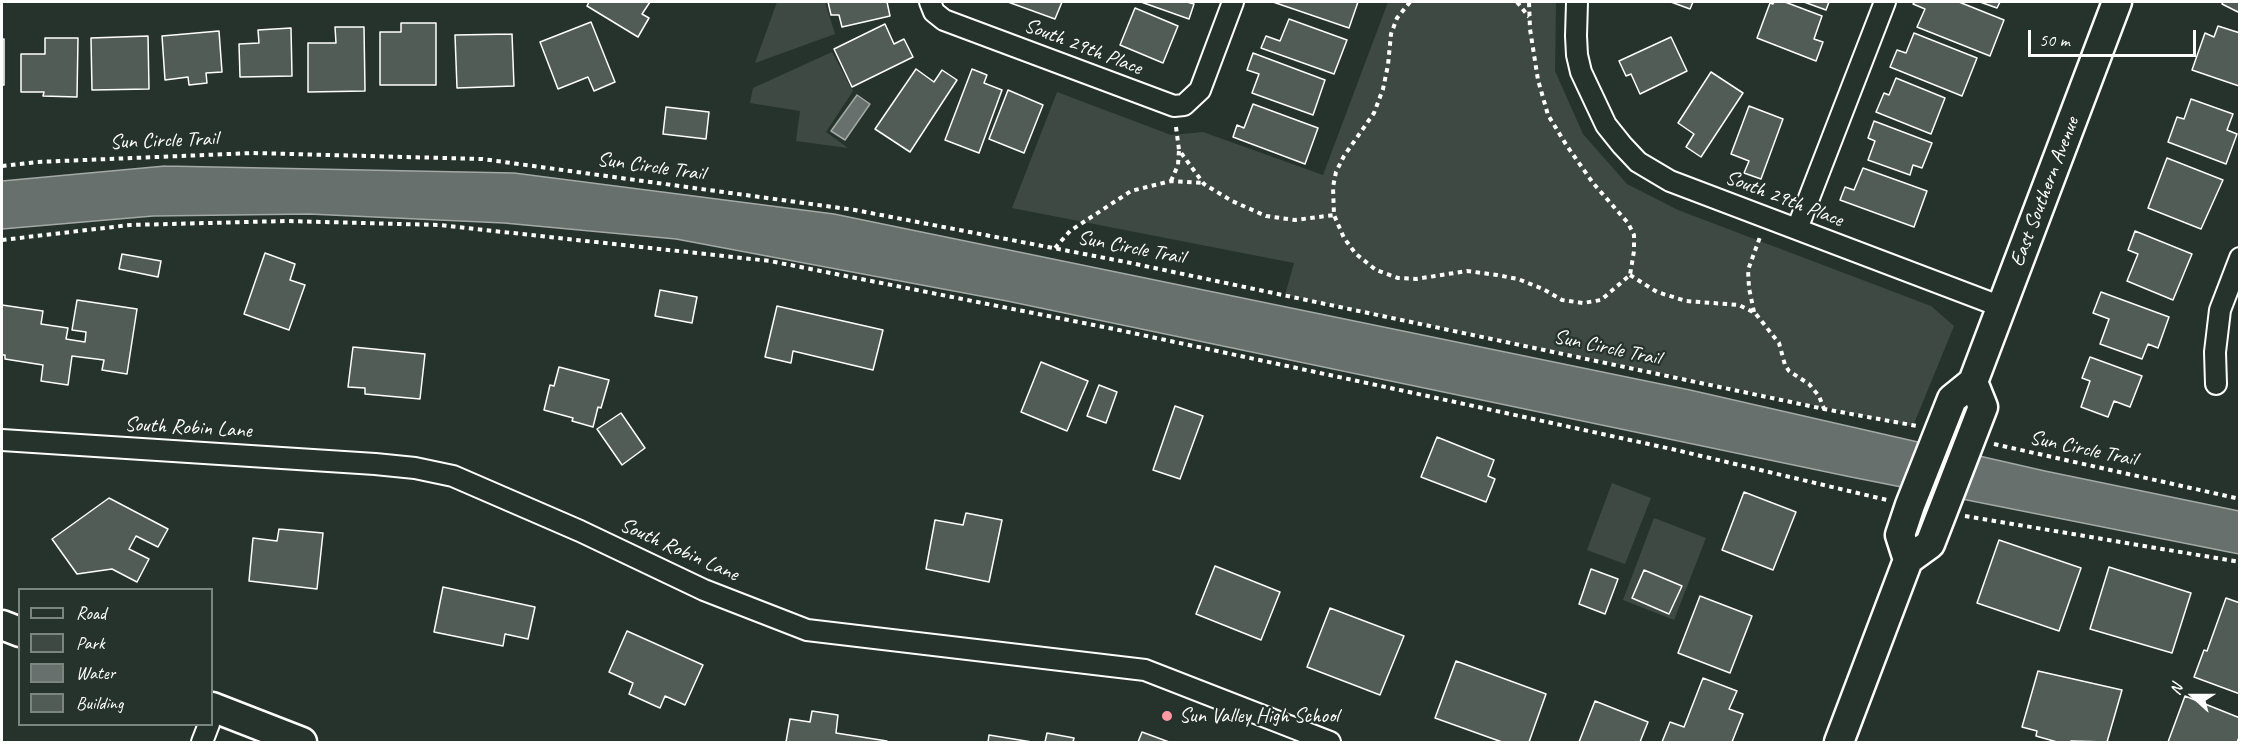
<!DOCTYPE html>
<html>
<head>
<meta charset="utf-8">
<style>
	body { margin:0 }
	#map { position:relative; width:2241px; height:744px; overflow:hidden; background:#26332d; font-family:Caveat,sans-serif }
	canvas { display:block }
	.frame { position:absolute; inset:0; border:3px solid #fff; pointer-events:none }
	.legend { position:absolute; left:18px; top:588px; width:195px; height:138px; box-sizing:border-box; background:#26332d; border:2px solid #7d8581; margin:0; padding:8px 10px; list-style:none; font-size:18px; color:#fff }
	.legend li { display:flex; align-items:center; gap:12px; height:30px }
	.legend b { width:30px; border:2px solid #7d8581 }
	.north { position:absolute; left:2163px; top:666px; width:60px; height:60px; -webkit-text-stroke:4px #26332d; paint-order:stroke; rotate:291deg; font-size:16px; font-weight:700; line-height:24px; text-align:center; color:#fff }
	.north::after { content:''; display:block; margin:auto; width:21px; height:27px; background:#fff; clip-path:polygon(50% 0,100% 100%,50% 72%,0 100%) }
	.scale { position:absolute; left:2028px; top:30px; width:168px; height:27px; box-sizing:border-box; border:3px solid #fff; border-top:0; padding-left:8px; font-size:18px; line-height:21px; white-space:nowrap; color:#fff; -webkit-text-stroke:4px #26332d; paint-order:stroke }
</style>
</head>
<body>
<div id="map">
<canvas width="2241" height="744"></canvas>
<div class="frame"></div>
<ul class="legend">
<li><b style="height:8px;background:#26332d"></b>Road</li>
<li><b style="height:16px;background:#3e4944"></b>Park</li>
<li><b style="height:16px;background:#67706c"></b>Water</li>
<li><b style="height:16px;background:#515c57"></b>Building</li>
</ul>
<div class="north">N</div>
<div class="scale">50 m</div>
</div>
<script>
const context = document.querySelector('canvas').getContext('2d');
context.lineJoin = 'round';
function paint(path, color) { context.fillStyle = color; context.fill(path, 'evenodd'); }
const poly = rows => new Path2D(rows.map(r => 'M' + r).join(''));
function strokePath(path, color, width, dash) { context.strokeStyle = color; context.lineWidth = width; context.lineCap = dash ? 'butt' : 'round'; context.setLineDash(dash || []); context.stroke(path); }
function drawText(font, color, halo, rows, align = 'center') {
  context.font = font + ' Caveat,sans-serif'; context.lineWidth = 4.5; context.setLineDash([]); context.textBaseline = 'middle'; context.strokeStyle = halo; context.fillStyle = color; for (const [text, x, y, turn = 0] of rows) {
    context.save(); context.translate(x, y); context.rotate((+turn || 0) * Math.PI / 180); context.textAlign = isNaN(turn) ? turn : align; if (halo) context.strokeText(text, 0, 0); context.fillText(text, 0, 0); context.restore();
  }
}
const green = poly([
	[777,2,825,2,835,34,755,63],
	[1388,2,1556,2,1555,71,1583,134,1627,184,1678,210,1931,306,1954,326,1913,426,1285,295,1294,263,1012,208,1057,92,1171,135,1203,132,1323,175],
	[832,52,853,91,826,132,848,148,796,141,800,111,750,103,753,88],
	[1612,483,1651,498,1625,564,1587,550],
	[1654,518,1706,538,1674,620,1623,600]
]);
const water = poly([
	[857,95,870,104,845,140,831,131,857,95],
	[165,166,514,173,834,214,1690,390,2045,471,2239,511,2239,554,1851,477,1007,301,676,239,504,223,309,214,153,216,2,229,2,181,165,166]
]);
const building = poly([
	[589,2,650,2,642,14,649,18,638,37,587,6,589,2],
	[828,2,887,2,890,16,842,27,839,15,831,15,828,2],
	[1008,2,1062,2,1055,19,1008,2],
	[1141,2,1187,2,1194,4,1189,19,1141,2],
	[1273,2,1358,2,1349,28,1273,2],
	[1671,2,1693,2,1690,9,1671,2],
	[1774,2,1785,2,1822,16,1814,39,1823,42,1816,61,1757,38,1770,3,1773,4,1774,2],
	[1804,2,1829,2,1826,10,1804,2],
	[1915,2,1959,2,2004,20,1990,56,1917,27,1925,9,1913,4,1915,2],
	[1980,2,2000,2,1997,8,1980,2],
	[2223,2,2240,2,2240,13,2222,4,2223,2],
	[1135,8,1178,26,1163,63,1120,45,1135,8],
	[1289,19,1347,40,1334,74,1261,48,1266,36,1280,41,1289,19],
	[591,22,615,82,594,91,588,77,558,89,540,42,591,22],
	[401,23,436,23,436,85,380,85,380,32,401,32,401,23],
	[885,24,894,44,904,39,913,57,852,87,834,49,885,24],
	[2218,26,2240,33,2239,86,2192,70,2205,33,2214,37,2218,26],
	[335,27,364,27,365,91,308,92,308,43,336,43,335,27],
	[291,28,292,76,240,77,239,44,259,43,258,30,291,28],
	[219,31,222,72,206,73,207,83,189,85,188,77,165,80,162,36,219,31],
	[1914,33,1977,58,1962,96,1890,67,1897,50,1906,53,1914,33],
	[512,34,514,86,457,88,455,35,512,34],
	[148,36,149,89,92,90,91,38,148,36],
	[1671,37,1687,71,1640,94,1631,74,1626,76,1619,61,1671,37],
	[45,38,78,38,77,97,43,96,44,92,21,92,21,54,45,54,45,38],
	[2,39,4,39,4,85,2,85,2,39],
	[1253,53,1325,80,1313,115,1252,93,1259,74,1247,70,1253,53],
	[916,69,934,82,942,70,957,80,910,152,875,129,916,69],
	[972,69,987,75,984,83,1002,90,979,153,945,140,972,69],
	[1711,72,1743,93,1701,157,1686,147,1694,134,1678,123,1711,72],
	[1896,78,1945,98,1931,134,1876,112,1884,93,1889,95,1896,78],
	[1008,90,1043,105,1024,153,989,139,1008,90],
	[2191,99,2233,114,2227,130,2237,134,2226,164,2168,142,2177,117,2184,119,2191,99],
	[1253,104,1318,128,1305,164,1233,137,1237,125,1244,128,1253,104],
	[1749,106,1783,119,1761,179,1744,173,1749,161,1731,154,1749,106],
	[666,107,709,112,706,139,663,134,666,107],
	[1874,121,1932,143,1922,168,1913,165,1910,175,1868,160,1875,141,1868,138,1874,121],
	[2167,158,2223,180,2201,229,2148,208,2167,158],
	[1863,168,1927,191,1914,227,1840,200,1845,187,1854,190,1863,168],
	[2135,231,2192,254,2173,300,2127,281,2138,254,2128,250,2135,231],
	[265,253,295,264,290,280,305,285,289,330,244,314,265,253],
	[122,254,161,261,158,277,119,269,122,254],
	[660,290,697,297,692,323,655,316,660,290],
	[2101,292,2169,317,2158,348,2148,344,2142,359,2100,344,2109,319,2093,313,2101,292],
	[77,300,137,309,127,374,102,370,104,360,72,356,68,385,41,381,43,365,5,359,5,355,2,355,2,305,43,311,41,324,68,328,66,339,85,342,86,332,72,330,77,300],
	[777,306,883,330,873,370,793,351,791,363,765,357,777,306],
	[353,347,425,354,420,399,365,394,365,388,348,387,353,347],
	[2090,357,2142,376,2130,407,2114,401,2108,417,2081,407,2090,381,2082,378,2090,357],
	[1041,362,1088,381,1067,431,1021,412,1041,362],
	[559,367,609,380,601,408,598,407,593,427,572,421,573,418,544,410,550,385,554,386,559,367],
	[1099,385,1117,392,1106,423,1087,416,1099,385],
	[1175,406,1203,416,1180,479,1153,470,1175,406],
	[621,413,645,448,622,465,597,429,621,413],
	[1437,437,1494,460,1488,476,1495,479,1486,502,1421,477,1437,437],
	[1744,492,1796,512,1773,570,1722,550,1744,492],
	[109,498,168,529,158,547,136,536,129,549,149,559,137,582,112,569,77,574,52,539,109,498],
	[966,513,1002,520,989,582,926,569,935,520,963,525,966,513],
	[279,529,323,533,317,589,249,581,253,538,277,541,279,529],
	[1999,540,2081,568,2059,631,1977,603,1999,540],
	[1215,566,1280,592,1261,640,1196,614,1215,566],
	[2109,567,2191,593,2172,653,2090,629,2109,567],
	[1591,569,1618,579,1605,614,1579,604,1591,569],
	[1644,570,1682,586,1669,614,1632,598,1644,570],
	[443,587,535,607,528,639,505,634,503,646,434,632,443,587],
	[1700,596,1752,616,1730,673,1678,653,1700,596],
	[2226,598,2240,603,2240,694,2194,677,2204,650,2207,651,2226,598],
	[1330,608,1404,636,1380,695,1307,667,1330,608],
	[627,631,703,665,685,705,665,696,660,708,629,694,633,683,609,672,627,631],
	[1456,661,1546,694,1529,742,1502,742,1435,718,1456,661],
	[2038,671,2122,690,2107,742,2071,741,2070,742,2057,742,2036,736,2037,731,2022,727,2038,671],
	[1703,678,1737,691,1729,709,1743,714,1732,742,1662,742,1670,722,1684,727,1703,678],
	[2185,696,2240,718,2240,735,2237,742,2168,742,2185,696],
	[1595,701,1648,722,1640,742,1579,742,1595,701],
	[812,711,838,715,836,733,887,741,887,742,786,742,790,719,810,722,812,711],
	[1142,732,1169,742,1138,742,1142,732],
	[1047,733,1074,738,1073,742,1045,742,1047,733],
	[989,735,1032,742,988,742,989,735]
]);
const path = poly([
	[1410,2,1397,18,1391,34,1388,65,1383,89,1374,113,1344,156,1336,172,1333,187,1334,215,1344,238,1356,254,1376,270,1398,278,1416,279,1467,271,1497,275,1518,279,1543,289,1562,300,1583,303,1601,300,1630,275,1634,251,1634,235,1628,223,1593,183,1567,146,1548,115,1538,80,1530,29,1529,2],
	[1517,2,1529,17],
	[1176,127,1179,150,1204,184,1232,201,1266,216,1295,220,1334,215],
	[2,166,37,162,253,153,482,159,855,210,1126,262,1824,409,1917,426],
	[1171,181,1178,165,1179,150],
	[2,240,130,225,286,221,439,225,770,261,1114,329,1409,392,1676,450,1887,500],
	[1055,248,1070,231,1131,191,1171,181,1203,183],
	[1630,275,1657,292,1686,301,1739,305,1755,313,1779,343,1785,365,1789,371,1809,384,1819,396,1824,409],
	[1754,312,1749,288,1748,270,1760,237],
	[1994,444,2240,499],
	[1965,516,2240,562]
]);
const street = poly([
	[930,2,934,12,944,20,1174,106,1184,105,1200,90,1233,2],
	[1577,2,1576,36,1577,55,1581,72,1606,125,1622,145,1638,162,1670,181,2002,307],
	[1797,229,1885,2],
	[2216,384,2215,352,2220,310,2240,258],
	[2,440,375,464,415,468,453,476,580,531,704,590,807,630,1145,670,1330,742],
	[202,742,209,724]
]);
const secondary = poly([
	[1908,560,1900,535,1910,505,1952,399,1973,382,2117,2],
	[2,625,20,632],
	[212,707,302,742],
	[1839,742,1908,560,1930,544,1983,407,1973,382]
]);
const markers = [
	[1167,716,6,"#ff9aa2"]
];
const streetNames = [
	["South 29th Place",1083,47,21],
	["Sun Circle Trail",164,141,-2],
	["Sun Circle Trail",651,167,8],
	["East Southern Avenue",2045,192,-69],
	["South 29th Place",1784,199,21],
	["Sun Circle Trail",1131,248,11],
	["Sun Circle Trail",1607,348,12],
	["South Robin Lane",188,428,3],
	["Sun Circle Trail",2083,449,12],
	["South Robin Lane",679,550,24]
];
const poiNames = [
	["Sun Valley High School",1179,716]
];
paint(green, '#3e4944');
paint(water, '#67706c');
strokePath(water, '#a4a9a7', 1.5);
paint(building, '#515c57');
strokePath(building, '#fff', 1.5);
strokePath(street, '#fff', 24);
strokePath(secondary, '#fff', 33);
strokePath(path, '#fff', 4, [4.5, 4.5]);
strokePath(street, '#26332d', 20);
strokePath(secondary, '#26332d', 28);
for (const [x, y, r, color] of markers) { const dot = new Path2D(); dot.arc(x, y, r, 0, 2 * Math.PI); context.fillStyle = color; context.fill(dot); strokePath(dot, '#26332d', 2); }
drawText('21px', '#fff', '#26332d', streetNames);
drawText('21px', '#fff', '#26332d', poiNames, 'left');
</script>
</body>
</html>
